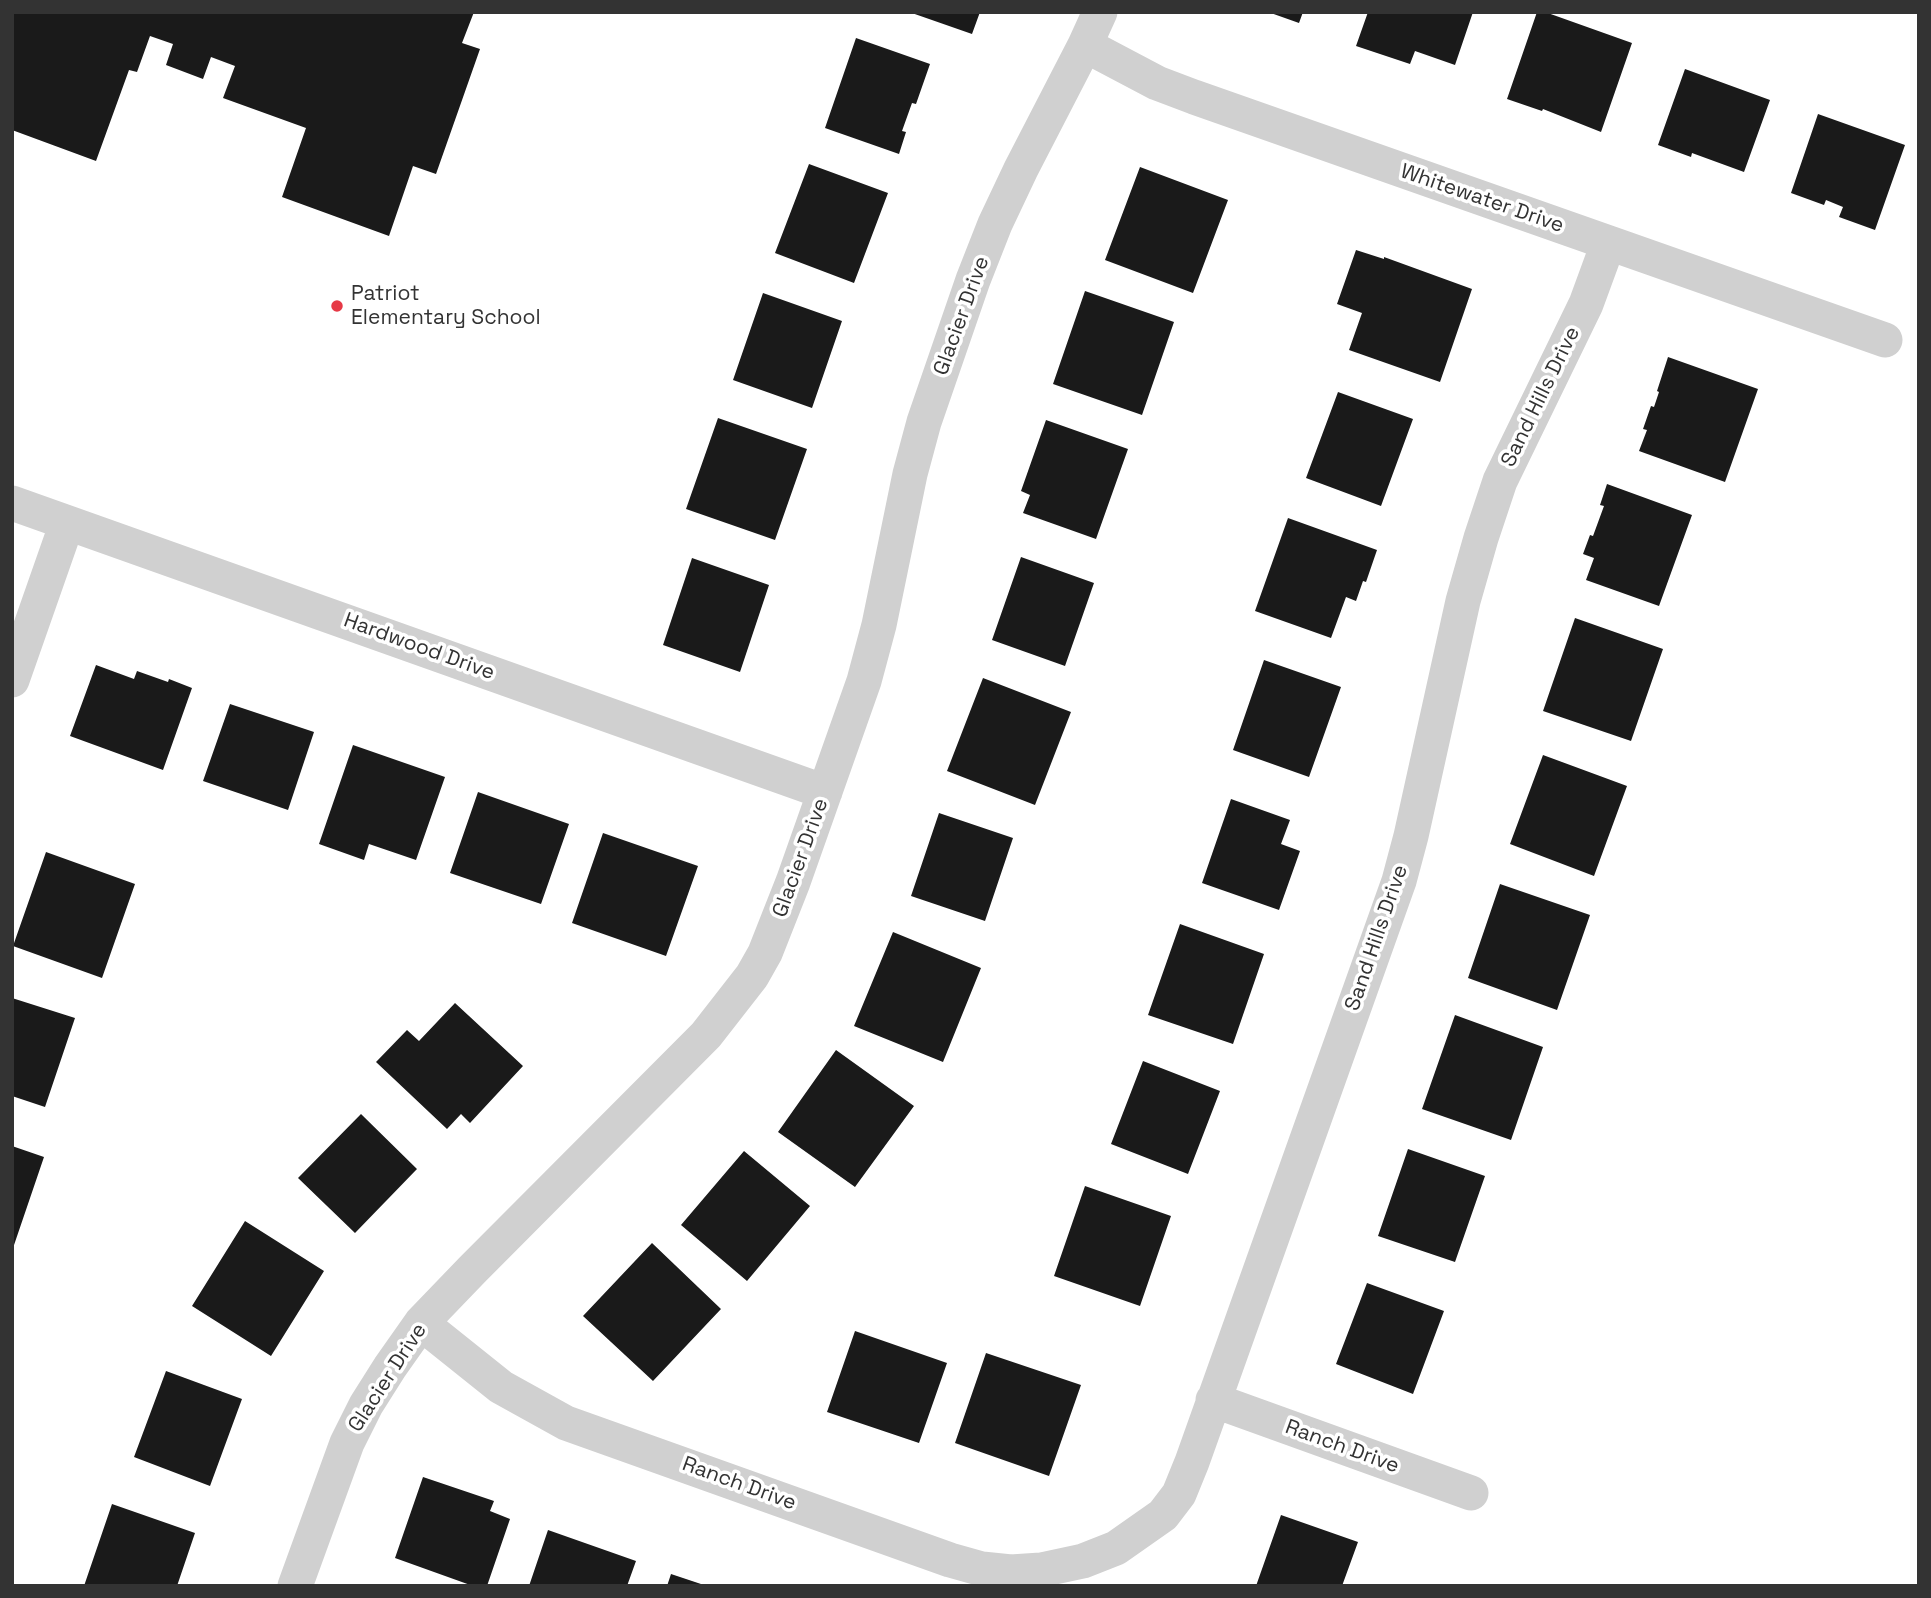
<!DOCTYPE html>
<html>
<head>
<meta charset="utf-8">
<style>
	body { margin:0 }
	#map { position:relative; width:1931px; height:1598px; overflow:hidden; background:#fff; font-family:"Space Grotesk",sans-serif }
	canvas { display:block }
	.frame { position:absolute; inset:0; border:14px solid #333; pointer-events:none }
</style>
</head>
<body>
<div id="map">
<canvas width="1931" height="1598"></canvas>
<div class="frame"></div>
</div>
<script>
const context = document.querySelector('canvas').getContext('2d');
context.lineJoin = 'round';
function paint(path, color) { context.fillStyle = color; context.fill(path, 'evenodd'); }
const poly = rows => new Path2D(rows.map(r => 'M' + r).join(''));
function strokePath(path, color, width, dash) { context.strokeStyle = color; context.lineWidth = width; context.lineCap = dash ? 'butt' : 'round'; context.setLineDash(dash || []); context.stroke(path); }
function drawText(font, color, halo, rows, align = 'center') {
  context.font = font + ' "Space Grotesk",sans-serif'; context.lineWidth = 7; context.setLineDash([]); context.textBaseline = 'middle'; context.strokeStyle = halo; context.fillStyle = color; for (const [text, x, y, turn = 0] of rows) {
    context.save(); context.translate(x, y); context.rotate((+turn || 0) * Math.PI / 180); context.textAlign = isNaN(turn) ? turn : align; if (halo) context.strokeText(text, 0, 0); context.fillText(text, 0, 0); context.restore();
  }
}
const building = poly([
	[12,12,474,12,462,43,480,49,436,174,413,166,389,236,282,197,306,128,223,98,235,66,211,57,203,79,166,65,173,44,150,36,137,72,129,70,96,161,12,130],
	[909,12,980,12,972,34],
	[1268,12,1303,12,1299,23],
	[1368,12,1473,12,1455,65,1415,51,1410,64,1356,46],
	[1537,12,1545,12,1632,43,1601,132,1543,109,1542,111,1507,99],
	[856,38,930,64,916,104,912,103,902,131,906,132,899,154,825,128],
	[1685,69,1770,100,1744,172,1692,153,1691,157,1658,145],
	[1818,114,1905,145,1875,230,1839,217,1843,207,1826,200,1824,205,1791,193],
	[809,164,888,193,854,283,775,253],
	[1140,167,1228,200,1193,293,1105,260],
	[1356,250,1384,259,1384,257,1472,289,1440,382,1349,350,1362,313,1337,304],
	[1085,291,1174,322,1142,415,1053,384],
	[763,293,842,321,812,408,733,380],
	[1668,357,1758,389,1725,482,1639,451,1647,430,1643,429,1651,406,1654,407,1659,392,1657,391],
	[1338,392,1413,419,1381,506,1306,478],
	[718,418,807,449,775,540,686,509],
	[1046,420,1128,449,1096,539,1023,513,1030,495,1021,491],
	[1607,484,1692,515,1659,606,1586,580,1594,558,1583,554,1590,535,1593,536,1604,506,1600,505],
	[1288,518,1377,550,1366,582,1363,581,1356,601,1346,597,1331,638,1255,611],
	[1021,557,1094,583,1065,666,992,640],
	[692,558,769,585,740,672,663,645],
	[1575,618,1663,649,1631,741,1543,711],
	[1264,660,1341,687,1309,777,1233,750],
	[96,665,134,679,137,671,168,682,169,679,192,688,163,770,70,736],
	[983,678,1071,712,1035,805,947,771],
	[230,704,314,732,288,810,203,781],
	[353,745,445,777,416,860,369,844,364,860,319,844],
	[1543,755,1627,786,1594,876,1510,844],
	[478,792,569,824,541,904,450,873],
	[1231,799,1290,820,1281,844,1300,851,1279,910,1202,883],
	[939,813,1013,838,985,921,911,896],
	[603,833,698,866,666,956,572,923],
	[46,852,135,884,102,978,13,946],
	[1500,884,1590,915,1557,1010,1468,978],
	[1180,924,1264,954,1233,1044,1148,1015],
	[893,932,981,968,943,1062,854,1026],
	[12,998,75,1018,45,1107,12,1096],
	[455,1003,523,1066,470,1123,461,1114,447,1129,376,1062,407,1030,419,1041],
	[1455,1015,1543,1047,1511,1140,1422,1109],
	[836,1050,914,1106,855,1187,778,1132],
	[1143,1061,1220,1091,1188,1174,1111,1144],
	[361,1114,417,1169,355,1233,298,1178],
	[12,1146,44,1157,13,1248,12,1248],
	[1408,1149,1485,1176,1455,1262,1378,1236],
	[744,1151,810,1206,747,1281,681,1225],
	[1085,1186,1171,1216,1140,1306,1054,1276],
	[245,1221,324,1271,271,1356,192,1306],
	[652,1243,721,1309,653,1381,583,1316],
	[1367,1283,1444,1311,1413,1394,1336,1364],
	[855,1331,947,1363,919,1443,827,1412],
	[986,1353,1081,1385,1049,1476,955,1443],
	[166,1371,242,1399,210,1486,134,1457],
	[423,1477,494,1501,490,1511,510,1519,487,1586,473,1586,395,1558],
	[112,1504,195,1533,177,1586,84,1586],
	[1281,1515,1358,1542,1342,1586,1256,1586],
	[548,1530,636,1561,627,1586,529,1586],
	[671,1574,704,1585,704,1586,667,1586]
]);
const minor = poly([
	[1085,45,1157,83,1194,97,1885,340],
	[12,503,825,792],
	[12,680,67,523],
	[421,1323,501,1387,566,1423,950,1560,982,1569,1011,1572,1041,1570,1083,1561,1116,1548,1163,1515,1179,1494,1192,1462,1399,881,1411,836,1463,601,1481,538,1500,481,1586,304,1608,244],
	[1213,1400,1471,1493],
	[295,1586,347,1443,366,1405,390,1367,421,1323,472,1270,706,1035,752,976,765,953,793,882,864,681,879,625,910,474,924,422,973,280,995,224,1021,169,1085,45,1100,12]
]);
const markers = [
	[337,306,7,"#e63946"]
];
const streetNames = [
	["Whitewater Drive",1482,199,19],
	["Glacier Drive",962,316,-70],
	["Sand Hills Drive",1541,397,-64],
	["Hardwood Drive",419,647,20],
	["Glacier Drive",801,858,-70],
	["Sand Hills Drive",1377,938,-71],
	["Glacier Drive",388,1378,-57],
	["Ranch Drive",1342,1447,20],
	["Ranch Drive",739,1484,20]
];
const poiNames = [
	["Patriot",351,294],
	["Elementary School",351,318]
];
paint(building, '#1a1a1a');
strokePath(minor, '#d0d0d0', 35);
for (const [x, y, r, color] of markers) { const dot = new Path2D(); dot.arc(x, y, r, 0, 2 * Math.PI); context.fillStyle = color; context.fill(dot); strokePath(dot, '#fff', 2.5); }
drawText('21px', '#333', '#fff', streetNames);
drawText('21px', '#333', '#fff', poiNames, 'left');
</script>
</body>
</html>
